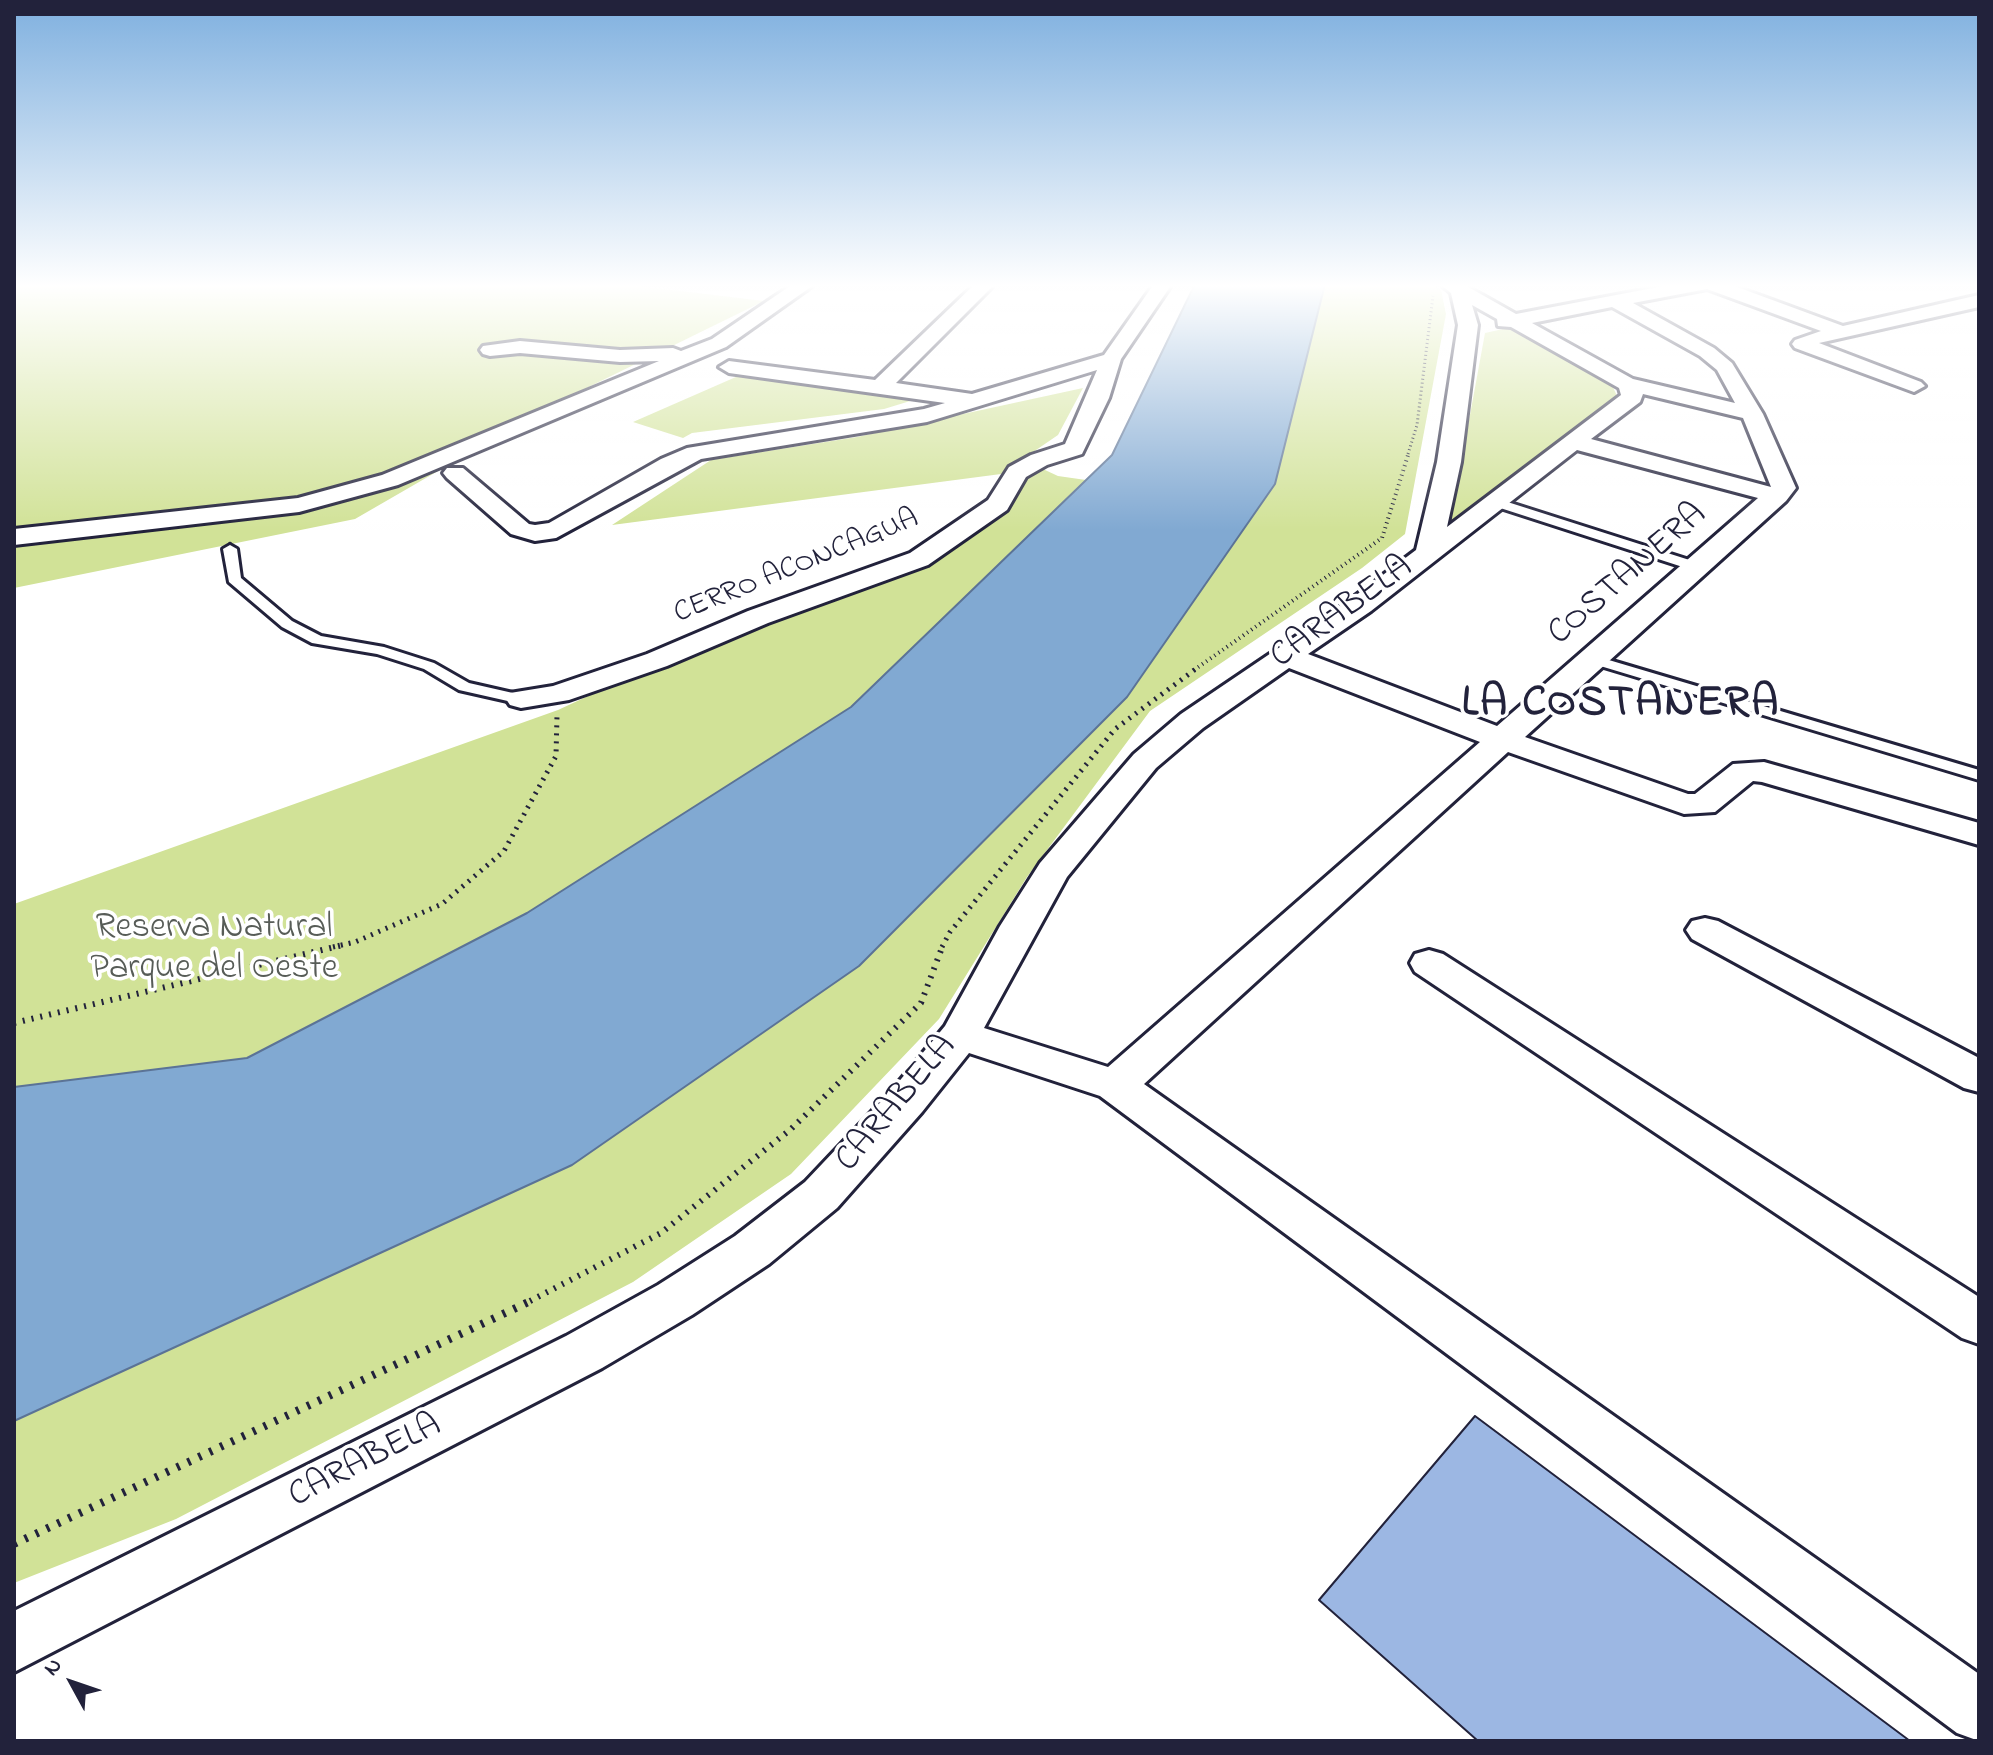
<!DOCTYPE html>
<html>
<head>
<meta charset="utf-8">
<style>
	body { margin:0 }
	#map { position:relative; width:1993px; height:1755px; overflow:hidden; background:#fff; font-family:"Indie Flower",sans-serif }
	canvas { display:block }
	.frame { position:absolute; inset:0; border:16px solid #22223b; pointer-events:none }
	.north { position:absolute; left:32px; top:1643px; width:80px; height:80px; -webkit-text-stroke:6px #fff; paint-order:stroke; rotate:310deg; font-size:22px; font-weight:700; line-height:32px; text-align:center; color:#22223b }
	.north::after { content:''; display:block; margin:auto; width:28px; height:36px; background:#22223b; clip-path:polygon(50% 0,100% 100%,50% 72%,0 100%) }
</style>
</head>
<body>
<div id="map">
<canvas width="1993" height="1755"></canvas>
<div class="frame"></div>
<div class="north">N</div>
</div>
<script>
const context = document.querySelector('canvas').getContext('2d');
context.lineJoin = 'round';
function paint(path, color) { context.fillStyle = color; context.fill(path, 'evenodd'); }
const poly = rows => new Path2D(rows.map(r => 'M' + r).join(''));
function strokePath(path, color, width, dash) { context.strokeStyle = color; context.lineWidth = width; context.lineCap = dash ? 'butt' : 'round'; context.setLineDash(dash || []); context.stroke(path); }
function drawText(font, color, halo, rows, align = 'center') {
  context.font = font + ' "Indie Flower",sans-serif'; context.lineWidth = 7; context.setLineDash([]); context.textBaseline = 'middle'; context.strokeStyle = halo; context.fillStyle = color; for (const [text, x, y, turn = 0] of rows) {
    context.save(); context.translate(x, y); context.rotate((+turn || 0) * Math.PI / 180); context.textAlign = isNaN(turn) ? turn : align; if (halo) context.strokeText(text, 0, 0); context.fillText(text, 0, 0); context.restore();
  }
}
const green = poly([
	[14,284,622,284,764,301,554,404,355,519,14,588],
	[1325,284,1431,284,1441,290,1446,314,1405,534,1362,568,1150,711,1027,877,939,1019,791,1174,633,1282,176,1519,14,1583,14,1421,572,1165,1127,697,1275,484],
	[1512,327,1612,385,1617,396,1450,524,1485,333],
	[745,373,920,398,884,409,692,433,683,438,633,422],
	[1083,388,1058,435,1001,474,612,525,711,460,857,437],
	[1032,464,1058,476,1086,480,851,707,527,913,247,1058,14,1087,14,904,558,710,758,617,919,560]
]);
const water = poly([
	[1195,284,1325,284,1275,484,1127,697,859,966,572,1165,14,1421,14,1087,247,1058,527,913,851,707,1112,455,1195,284]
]);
const building = poly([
	[1475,1416,1910,1741,1478,1741,1319,1600,1475,1416]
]);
const pathFar4 = poly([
	[1408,454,1417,425,1433,296]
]);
const pathFar3 = poly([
	[1194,670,1382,538,1409,452]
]);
const pathFar2 = poly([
	[333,947,355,942,442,904,504,851,556,756,557,716],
	[942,947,950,932,1115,729,1197,668]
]);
const pathFar1 = poly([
	[14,1023,343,945],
	[530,1301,661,1233,791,1129,921,1003,943,945]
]);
const path = poly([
	[14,1544,535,1299]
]);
const lane = poly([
	[1495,498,1702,564,1704,567,1697,571,1692,570,1491,505,1491,499,1495,498],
	[230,545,237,549,241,578,292,621,321,636,384,647,434,663,469,683,526,696,529,699,521,704,459,690,424,669,377,654,312,643,282,627,229,582,223,549,230,545],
	[1592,655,1979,770,1979,780,1587,662,1585,659,1592,655]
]);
const street = poly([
	[793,284,815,284,726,347,398,485,299,512,14,545,14,529,298,498,382,475,659,361,620,362,520,353,490,356,483,354,480,350,483,346,520,341,620,350,673,348,681,351,712,339,793,284],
	[975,284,995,284,896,383,972,394,1104,355,1154,284,1172,284,1121,359,1109,398,1082,454,1047,465,1026,477,1007,510,928,565,768,623,667,666,569,700,521,708,510,705,506,699,510,693,553,686,647,654,748,611,910,553,988,500,1009,467,1031,455,1065,444,1097,370,927,422,701,459,556,538,535,541,511,534,447,478,443,473,447,468,463,468,529,524,535,525,549,523,661,459,687,448,924,409,945,403,729,373,719,367,729,361,875,380,975,284],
	[1440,284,1463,284,1516,314,1674,284,1729,284,1843,326,1979,295,1979,307,1819,343,1921,382,1925,386,1914,392,1795,348,1792,344,1795,340,1821,331,1707,289,1633,303,1714,348,1732,363,1763,414,1796,488,1786,501,1525,737,1688,794,1695,794,1733,764,1764,762,1979,823,1979,845,1762,782,1753,781,1715,812,1684,814,1508,752,1144,1084,1979,1674,1979,1741,1957,1733,1100,1096,969,1053,922,1112,837,1208,769,1264,692,1315,602,1368,14,1672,14,1611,566,1336,658,1285,735,1236,805,1182,892,1090,945,1026,1000,926,1040,863,1134,754,1181,714,1351,599,1416,550,1437,462,1458,325,1451,293,1440,284],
	[1472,305,1497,319,1498,326,1511,327,1619,388,1621,395,1447,527,1461,462,1478,325,1472,305],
	[1612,307,1700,356,1717,370,1735,403,1633,379,1532,323,1612,307],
	[1643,394,1743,418,1771,487,1591,439,1640,402,1643,394],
	[1577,450,1758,498,1497,726,1308,654,1371,611,1577,450],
	[1289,668,1480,742,1108,1067,984,1028,1067,877,1156,768,1203,728,1289,668],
	[1705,918,1718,921,1979,1058,1979,1092,1964,1088,1692,939,1686,930,1692,921,1705,918],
	[1429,950,1443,954,1979,1297,1979,1344,1962,1338,1415,972,1410,963,1415,954,1429,950]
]);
const farStreetnames = [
	["CERRO ACONCAGUA",797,568,-22]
];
const streetNames = [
	["COSTANERA",1629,576,-41],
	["CARABELA",1343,614,-36],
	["CARABELA",898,1105,-50],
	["CARABELA",366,1463,-27]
];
const parkNames = [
	["Reserva Natural",214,930],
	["Parque del Oeste",214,971]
];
const districtNames = [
	["LA COSTANERA",1621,707]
];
paint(green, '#d1e297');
paint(water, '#81a9d2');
strokePath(water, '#5b7396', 2);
paint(building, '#9cb7e3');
strokePath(building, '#22223b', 2);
strokePath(lane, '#22223b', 6);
strokePath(street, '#22223b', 6);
strokePath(pathFar4, '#22223b', 3, [1, 3]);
strokePath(pathFar3, '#22223b', 4, [1, 4]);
strokePath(pathFar2, '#22223b', 5, [2, 6]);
strokePath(pathFar1, '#22223b', 6, [2, 7]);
strokePath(path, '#22223b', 8, [3, 9]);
paint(lane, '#fff');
paint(street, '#fff');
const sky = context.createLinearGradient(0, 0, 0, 530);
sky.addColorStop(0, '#7fb0df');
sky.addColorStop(0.54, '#fff');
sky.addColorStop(1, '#ffffff00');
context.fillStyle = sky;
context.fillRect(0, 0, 1993, 530);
drawText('30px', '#22223b', '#fff', farStreetnames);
drawText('36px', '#22223b', '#fff', streetNames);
drawText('36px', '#575c57', '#fff', parkNames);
context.letterSpacing = '2px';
drawText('bold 44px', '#22223b', '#fff', districtNames);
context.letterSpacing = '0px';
</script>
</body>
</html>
